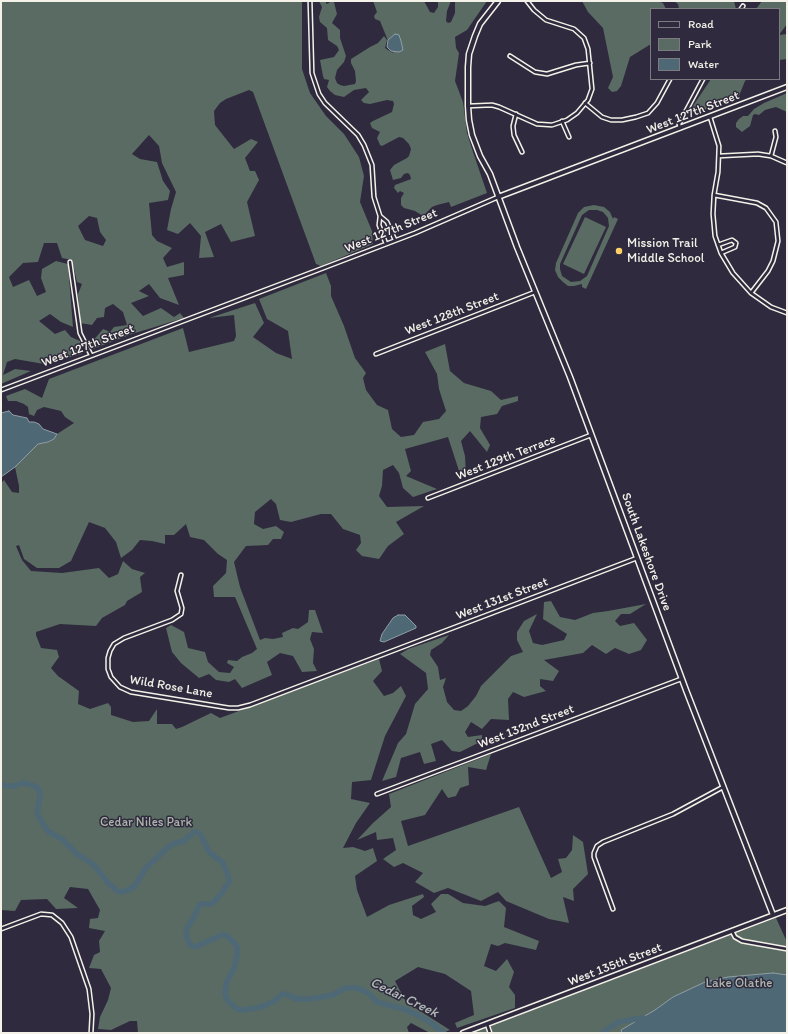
<!DOCTYPE html>
<html>
<head>
<meta charset="utf-8">
<style>
	body { margin:0 }
	#map { position:relative; width:788px; height:1034px; overflow:hidden; background:#2f2a3d; font-family:Itim,sans-serif }
	canvas { display:block }
	.frame { position:absolute; inset:0; border:2px solid #f4f1e8; pointer-events:none }
	.legend { position:absolute; left:650px; top:8px; width:130px; height:72px; box-sizing:border-box; background:#2f2a3d; border:1px solid #7e7a81; margin:0; padding:5px 7px; list-style:none; font-size:12px; color:#f4f1e8 }
	.legend li { display:flex; align-items:center; gap:8px; height:20px }
	.legend b { width:20px; border:1px solid #7e7a81 }
</style>
</head>
<body>
<div id="map">
<canvas width="788" height="1034"></canvas>
<div class="frame"></div>
<ul class="legend">
<li><b style="height:5px;background:#2f2a3d"></b>Road</li>
<li><b style="height:11px;background:#596b63"></b>Park</li>
<li><b style="height:11px;background:#4e6876"></b>Water</li>
</ul>
</div>
<script>
const context = document.querySelector('canvas').getContext('2d');
context.lineJoin = 'round';
function paint(path, color) { context.fillStyle = color; context.fill(path, 'evenodd'); }
const poly = rows => new Path2D(rows.map(r => 'M' + r).join(''));
function strokePath(path, color, width, dash) { context.strokeStyle = color; context.lineWidth = width; context.lineCap = dash ? 'butt' : 'round'; context.setLineDash(dash || []); context.stroke(path); }
function drawText(font, color, halo, rows, align = 'center') {
  context.font = font + ' Itim,sans-serif'; context.lineWidth = 3; context.setLineDash([]); context.textBaseline = 'middle'; context.strokeStyle = halo; context.fillStyle = color; for (const [text, x, y, turn = 0] of rows) {
    context.save(); context.translate(x, y); context.rotate((+turn || 0) * Math.PI / 180); context.textAlign = isNaN(turn) ? turn : align; if (halo) context.strokeText(text, 0, 0); context.fillText(text, 0, 0); context.restore();
  }
}
const green = poly([
	[1,1,302,1,302,69,310,93,326,116,344,134,359,157,364,176,360,202,372,231,373,244,321,266,316,264,253,92,249,90,226,99,220,103,214,111,215,125,234,149,251,139,258,142,245,158,250,171,255,171,259,180,247,202,255,236,231,242,221,224,205,232,214,257,199,258,201,236,190,223,178,234,167,230,171,209,176,192,162,163,159,146,149,135,132,154,140,159,157,162,163,181,170,191,168,200,149,203,152,235,157,241,172,248,163,258,167,267,184,262,184,275,168,278,179,305,160,298,149,284,139,291,149,296,131,303,143,316,161,308,174,317,180,313,184,318,132,334,93,349,92,342,103,329,110,332,114,327,127,325,123,312,113,304,105,308,104,317,97,318,92,325,80,323,78,294,82,284,77,282,72,260,62,258,57,243,44,243,38,262,23,263,9,277,13,287,29,280,37,296,46,292,41,278,42,269,56,261,68,264,73,327,61,322,50,314,39,321,55,334,65,330,71,337,80,341,82,354,44,364,15,359,7,362,3,375,15,369,31,371,1,384],
	[89,216,97,218,100,232,106,240,103,246,85,240,78,226],
	[319,1,326,1,326,4,329,3,330,1,335,1,334,2,337,14,332,23,340,30,340,38,346,56,344,62,337,70,335,78,337,83,340,85,344,86,355,84,356,81,355,71,351,63,351,59,370,47,378,43,384,36,387,40,385,48,393,53,380,21,375,19,374,16,377,12,373,1,424,1,430,12,434,13,438,7,438,1,451,1,447,11,446,21,448,23,451,22,455,13,455,1,487,1,467,30,455,37,456,48,459,53,455,81,463,102,467,133,472,149,487,193,451,207,449,202,437,205,432,207,423,216,415,211,404,208,401,205,401,198,404,193,400,191,398,193,394,188,395,185,411,179,410,175,408,173,404,174,401,178,393,180,390,170,394,165,407,158,409,156,411,149,409,144,403,138,399,137,382,146,380,145,377,138,380,132,372,128,370,123,373,121,392,112,394,104,393,101,387,100,370,104,364,103,361,100,369,92,366,88,354,90,344,97,335,95,330,91,327,87,329,80,324,79,323,76,320,60,334,57,339,50,337,46,328,40,327,28,320,22,319,17,322,7],
	[582,1,658,1,663,3,666,9,651,9,651,44,630,57,621,86,617,91,612,92,608,88,613,77,603,28,588,12],
	[674,1,734,1,736,9,679,9,678,4],
	[762,1,787,1,787,24,779,35,787,34,787,59,779,60,779,9,756,9],
	[711,79,747,79,745,81,739,96,699,112,691,109],
	[787,93,787,112,776,107,765,110,759,115,755,114,753,115,750,126,742,132,736,127,736,123,739,119,743,116,748,116,754,109,764,103],
	[594,205,604,207,610,212,613,219,614,217,618,219,586,289,582,287,582,284,574,286,568,286,563,282,558,277,555,270,556,263,578,213,584,207],
	[589,210,597,210,603,212,608,218,609,226,587,276,580,281,571,282,562,276,560,269,560,264,582,215],
	[585,217,606,227,584,274,563,264],
	[326,273,331,286,331,296,344,326,355,358,366,373,363,378,366,390,377,405,388,410,392,429,401,437,414,435,423,422,439,419,446,411,439,389,437,374,425,352,445,344,450,371,464,383,491,391,501,400,518,396,518,401,502,406,497,414,481,417,480,428,490,445,487,452,470,431,461,441,465,456,466,474,460,474,448,437,405,449,411,471,406,476,437,489,413,497,403,488,399,473,393,465,383,470,382,486,379,496,387,507,424,506,396,522,404,534,388,546,379,559,362,556,356,550,361,543,360,535,343,529,331,514,321,514,291,522,280,520,276,504,271,499,255,512,254,524,263,529,276,526,284,532,281,539,273,539,268,545,246,546,234,562,240,587,260,640,265,638,273,639,283,637,282,633,293,628,298,629,308,622,309,610,315,610,323,633,312,632,310,639,314,649,313,663,317,671,302,672,293,656,280,653,267,662,272,675,242,688,235,679,229,682,216,680,209,674,199,678,181,663,172,652,166,628,171,625,184,632,188,648,205,652,208,662,219,672,230,673,234,667,227,663,228,660,237,661,242,657,252,653,257,649,235,597,214,597,213,586,226,573,227,560,218,554,204,540,190,537,186,524,174,535,165,535,165,544,152,541,140,540,132,550,121,558,116,542,105,528,89,522,71,561,59,568,37,568,24,559,19,545,16,546,22,560,31,571,62,573,99,568,109,578,118,574,123,561,132,569,145,573,140,577,142,592,127,601,125,605,102,618,96,626,60,624,36,632,36,635,41,648,57,650,59,657,51,668,58,676,79,691,78,704,90,709,108,703,111,707,111,715,133,722,149,721,157,709,157,724,172,724,176,729,182,727,211,713,220,718,379,659,382,671,373,681,384,696,393,693,401,686,406,696,385,736,371,780,352,782,351,799,370,803,356,823,343,848,353,847,365,851,373,848,377,861,355,876,357,890,367,917,389,905,423,894,424,897,412,906,413,915,421,919,436,912,431,904,441,894,448,894,463,903,485,906,499,901,506,908,504,927,539,941,536,950,505,943,498,946,491,944,484,966,496,971,507,959,514,972,509,987,515,995,515,1008,457,1028,455,1023,474,1015,471,991,445,974,418,967,395,981,406,1002,450,1030,441,1033,430,1033,411,1023,407,1027,409,1033,138,1033,137,1021,130,1021,111,1030,98,1029,100,1017,108,1000,111,988,101,969,89,968,94,955,100,952,99,941,105,931,89,928,90,919,98,918,100,910,88,889,70,887,64,898,78,908,56,909,47,899,21,900,15,911,1,910,1,483,4,480,12,492,19,493,19,486,15,467,38,444,48,442,54,439,57,434,74,423,65,417,61,411,44,407,37,410,34,416,29,414,28,407,24,404,16,401,8,401,6,396,25,389,42,398,49,379,183,328,189,352,234,341,236,336,234,315,209,318,255,303,264,323,253,337,276,353,292,359,288,331,267,319,259,299],
	[551,601,560,617,575,620,593,613,608,611,646,604,630,614,621,614,615,621,620,626,634,623,647,640,641,650,629,654,615,648,606,654,592,645,583,653,544,660,559,671,553,681,540,679,540,686,546,691,524,697,513,692,508,699,509,720,491,719,482,729,471,722,465,732,468,737,482,735,482,741,460,752,452,751,442,740,431,744,436,761,424,764,420,752,401,758,396,777,382,781,398,743,406,734,415,704,428,689,426,673,400,654,408,649,449,635,442,643,431,650,430,655,438,667,440,680,446,678,443,687,447,702,454,710,461,711,468,706,476,696,481,686,511,656,523,652,517,640,517,632,524,621,537,614,529,631,533,643,542,645,564,640,567,634,543,619,544,602],
	[491,754,486,770,468,767,469,785,460,788,456,796,448,798,442,789,425,815,401,821,408,846,519,807,551,878,562,872,558,859,566,858,572,850,573,835,583,842,588,874,573,889,574,901,563,897,569,923,549,919,506,901,498,892,481,901,448,888,434,893,415,882,423,873,403,863,394,867,383,859,396,850,393,838,377,840,376,832,357,840,373,823,391,807,389,794],
	[776,918,787,942,787,1033,470,1033]
]);
const water = poly([
	[395,34,399,35,401,41,403,50,399,52,391,51,387,47,388,40,395,34],
	[9,411,13,415,27,418,29,422,34,422,39,424,43,429,57,434,54,439,48,442,38,444,15,467,1,477,1,413,9,411],
	[398,615,405,615,416,626,416,628,384,642,380,641,382,634,393,618,398,615],
	[773,973,787,975,787,1033,622,1033,621,1030,655,1010,673,997,705,982,728,977,773,973]
]);
const river = poly([
	[1,783,6,786,14,786,22,783,28,784,37,787,39,790,40,796,37,813,44,826,49,832,62,839,77,854,94,865,109,884,119,892,126,891,135,886,145,869,168,847,175,843,184,841,194,832,197,832,200,834,209,852,223,863,228,875,229,882,221,894,213,903,210,904,202,904,199,905,194,917,187,928,186,936,190,945,195,947,222,935,226,935,237,946,237,955,234,968,227,981,225,991,226,997,229,1002,237,1009,245,1010,261,1007,276,1000,281,995,285,994,288,995,296,999,310,999,333,995,345,988,357,988,368,993,377,1002,407,1010,427,1020,444,1033],
	[602,1033,618,1022,642,1018,648,1019]
]);
const street = poly([
	[310,1,312,73,319,94,325,103,358,135,364,145,372,165,374,197,380,216],
	[741,9,743,6],
	[510,56,535,72,547,74,576,65,590,63],
	[585,103,602,117,611,120,622,120,636,117,648,113,657,103,670,79],
	[468,106,492,105,499,107,537,124,552,125,567,120,577,113,588,100,592,89,588,49,584,38,574,29,546,20,534,10,527,1],
	[516,114,513,126,514,135,522,152],
	[710,117,719,146,718,172,714,195,713,214,715,236,721,253,733,273,751,293,771,307,787,313],
	[562,121,569,137],
	[680,128,679,124,703,79],
	[719,156,758,154,771,156,787,163],
	[771,156,776,137,775,131],
	[714,195,757,203,766,208,776,222,778,241,773,261,768,271,751,293],
	[386,244,379,225,380,216,387,222,395,240],
	[718,245,732,240,736,243,735,247,721,253],
	[70,262,80,333,91,355],
	[376,354,535,292],
	[1,390,318,270,415,233,498,197],
	[428,498,591,435],
	[181,575,177,591,182,608,181,614,172,620,124,638,114,644,110,651,108,658,108,669,111,677,120,687,131,692,229,708,238,708,250,705,637,558],
	[377,794,681,679],
	[613,909,594,857,594,853,597,846,603,842,673,814,723,787],
	[1,929,41,914,52,915,62,923,71,937,89,989,92,1014,91,1033],
	[732,931,735,937,742,941,787,949],
	[487,1024,490,1033]
]);
const secondary = poly([
	[498,1,480,24,475,36,469,54,468,67,468,106,469,120,472,135,480,156,490,174,517,247,570,377,686,690,773,915],
	[498,197,787,87],
	[463,1033,787,910]
]);
const markers = [
	[619,251,4,"#ffd166"]
];
const streetNames = [
	["West 127th Street",693,113,-21],
	["West 127th Street",391,231,-22],
	["West 128th Street",452,314,-21],
	["West 127th Street",88,346,-21],
	["West 129th Terrace",506,458,-21],
	["South Lakeshore Drive",646,552,70],
	["West 131st Street",502,599,-21],
	["Wild Rose Lane",171,687,10],
	["West 132nd Street",526,727,-21],
	["West 135th Street",615,965,-21]
];
const poiNames = [
	["Mission Trail",627,244],
	["Middle School",627,259]
];
const parkNames = [
	["Cedar Niles Park",146,823],
	["Lake Olathe",739,984]
];
const waterNames = [
	["Cedar Creek",404,998,26]
];
paint(green, '#596b63');
paint(water, '#4e6876');
strokePath(water, '#909fa4', 1);
strokePath(river, '#4e6876', 5.5);
strokePath(street, '#f4f1e8', 5.5);
strokePath(secondary, '#f4f1e8', 7);
strokePath(street, '#2f2a3d', 2.5);
strokePath(secondary, '#2f2a3d', 4);
for (const [x, y, r, color] of markers) { const dot = new Path2D(); dot.arc(x, y, r, 0, 2 * Math.PI); context.fillStyle = color; context.fill(dot); strokePath(dot, '#2f2a3d', 1.5); }
drawText('13px', '#f4f1e8', '#2f2a3d', streetNames);
drawText('13px', '#f4f1e8', '#2f2a3d', poiNames, 'left');
drawText('13px', '#aeb5ac', '#2f2a3d', parkNames);
drawText('italic 14px', '#b2baba', '#2f2a3d', waterNames);
</script>
</body>
</html>
